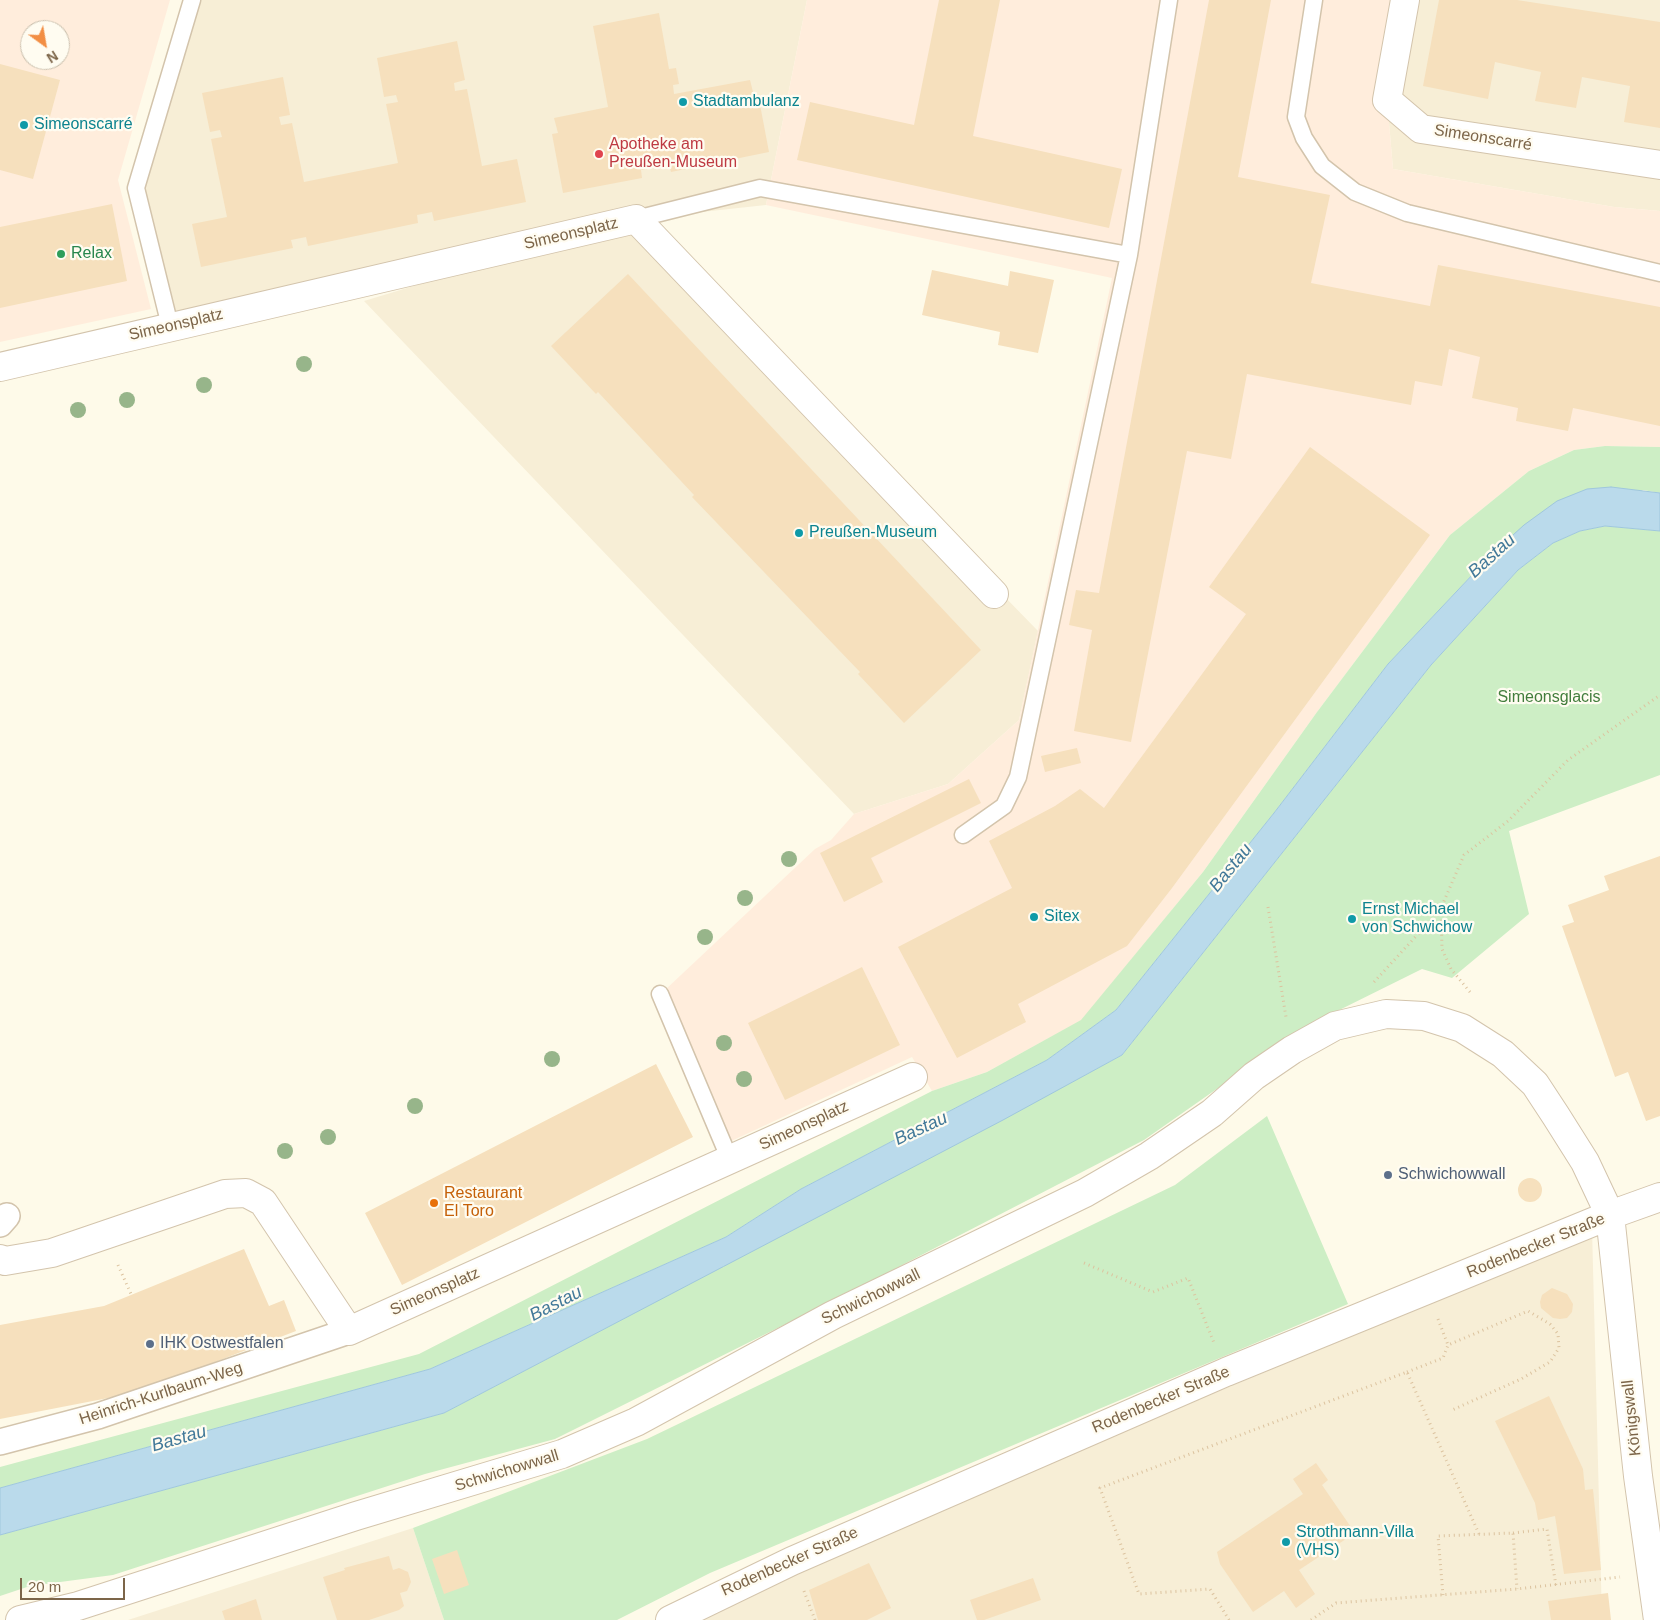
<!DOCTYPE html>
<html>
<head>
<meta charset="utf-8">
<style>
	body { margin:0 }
	#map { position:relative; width:1660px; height:1620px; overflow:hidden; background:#fefae9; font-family:Helvetica,sans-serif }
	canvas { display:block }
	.north { position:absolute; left:20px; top:20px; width:50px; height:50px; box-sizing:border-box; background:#fffcf1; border:1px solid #cbc0ae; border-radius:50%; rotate:148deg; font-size:14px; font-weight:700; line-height:20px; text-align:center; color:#7c6549 }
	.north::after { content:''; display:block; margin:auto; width:18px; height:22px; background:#f28e44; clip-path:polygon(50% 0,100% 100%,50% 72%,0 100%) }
	.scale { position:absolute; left:20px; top:1578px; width:105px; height:22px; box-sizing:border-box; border:2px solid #7c6549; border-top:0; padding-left:6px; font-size:15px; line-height:18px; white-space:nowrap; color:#7c6549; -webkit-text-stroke:4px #fffcf1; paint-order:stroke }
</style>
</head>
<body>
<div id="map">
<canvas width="1660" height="1620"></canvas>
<div class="north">N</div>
<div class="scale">20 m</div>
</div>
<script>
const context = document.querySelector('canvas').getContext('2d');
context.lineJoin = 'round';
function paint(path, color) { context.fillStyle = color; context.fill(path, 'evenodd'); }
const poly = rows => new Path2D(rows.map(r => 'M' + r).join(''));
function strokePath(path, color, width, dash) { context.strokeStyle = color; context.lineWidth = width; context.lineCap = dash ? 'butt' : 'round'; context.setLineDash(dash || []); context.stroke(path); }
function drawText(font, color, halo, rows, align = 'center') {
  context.font = font + ' Helvetica,sans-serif'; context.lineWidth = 4.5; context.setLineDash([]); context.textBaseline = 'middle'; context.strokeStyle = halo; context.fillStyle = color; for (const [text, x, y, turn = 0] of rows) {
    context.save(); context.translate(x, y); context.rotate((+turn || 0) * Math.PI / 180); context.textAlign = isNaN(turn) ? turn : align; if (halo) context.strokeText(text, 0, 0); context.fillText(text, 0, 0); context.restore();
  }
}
const residential = poly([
	[192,0,807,0,766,205,637,219,1038,631,1019,720,948,784,854,814,364,301,626,222,170,326,136,188],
	[1405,0,1660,0,1660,211,1614,207,1393,169,1387,100],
	[1592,1228,1602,1620,678,1620,1006,1479,1323,1348],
	[413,1528,444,1620,128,1620]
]);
const commercial = poly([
	[0,0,170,0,118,180,151,309,0,342],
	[30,30,60,30,60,60,30,60],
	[807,0,1405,0,1387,100,1393,169,1614,207,1660,211,1660,447,1605,446,1574,450,1529,471,1450,535,1317,712,1203,872,1082,1020,987,1072,932,1091,912,1057,727,1143,665,990,815,849,831,840,854,814,948,784,1019,720,1112,278,766,205]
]);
const green = poly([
	[1605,446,1660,447,1660,493,1643,490,1492,554,1388,664,1274,813,1116,1010,1047,1060,801,1189,726,1237,430,1369,0,1488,0,1467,419,1354,932,1091,987,1072,1081,1020,1203,872,1317,712,1450,535,1529,471,1574,450],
	[1605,526,1660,531,1660,775,1509,831,1529,914,1452,978,1422,969,1305,1027,1144,1140,846,1294,555,1439,425,1474,113,1575,30,1586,0,1596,0,1535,444,1413,1122,1055,1431,665,1518,570,1553,543,1580,531],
	[1267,1116,1348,1304,710,1573,617,1620,444,1620,413,1528,647,1439,1175,1185]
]);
const water = poly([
	[1611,487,1660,493,1660,531,1605,526,1580,531,1553,543,1518,570,1431,665,1122,1055,1003,1120,444,1413,0,1535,0,1488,430,1369,726,1237,801,1189,1047,1060,1116,1010,1274,813,1388,664,1492,554,1524,525,1557,501,1587,489,1611,487]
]);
const building = poly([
	[939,0,1000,0,973,136,1122,169,1109,228,797,160,810,102,914,125],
	[1209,0,1271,0,1238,177,1330,195,1311,283,1430,306,1438,265,1660,307,1660,426,1573,408,1568,431,1516,421,1518,408,1472,398,1480,357,1449,349,1442,386,1415,381,1411,405,1247,374,1231,459,1187,451,1131,742,1074,731,1092,630,1069,625,1076,590,1099,593],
	[1439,0,1517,0,1660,22,1660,128,1624,122,1630,86,1582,77,1576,108,1535,101,1541,72,1495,62,1488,99,1423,86],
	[659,13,669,69,676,68,679,84,673,85,674,94,750,80,754,96,758,94,769,152,671,172,669,165,641,170,642,178,563,193,552,134,558,133,554,118,608,107,593,26],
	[457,41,465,80,454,83,455,91,467,89,482,166,517,159,526,202,434,221,432,212,417,215,418,223,308,246,306,237,291,240,293,248,201,267,192,224,227,217,211,139,222,137,220,130,210,132,202,93,283,77,290,115,279,117,281,125,292,123,304,182,398,163,386,104,398,102,396,95,384,97,377,58],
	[0,64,60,80,33,179,0,170],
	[112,204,127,281,0,308,0,227],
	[932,270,1008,286,1010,271,1054,280,1038,353,998,345,1000,332,922,315],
	[628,274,981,650,904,723,858,674,860,672,692,497,694,495,598,392,596,394,551,346],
	[1310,447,1430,535,1172,888,1127,946,1018,1004,1026,1022,957,1058,898,947,1012,888,989,841,1055,806,1080,789,1104,808,1246,614,1209,587],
	[1077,748,1081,763,1045,772,1041,756],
	[969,779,981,803,871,858,883,882,844,902,820,853],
	[1660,856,1660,1116,1646,1121,1628,1072,1615,1077,1562,926,1574,922,1568,905,1609,890,1604,876],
	[862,967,900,1045,785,1100,748,1023],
	[656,1064,693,1137,402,1285,365,1213],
	'1518 1190a12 12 0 1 1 24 0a12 12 0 1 1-24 0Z',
	[244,1249,269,1306,284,1300,296,1331,134,1393,0,1419,0,1325,104,1306],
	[1552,1288,1567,1294,1573,1304,1572,1312,1567,1318,1560,1319,1553,1318,1541,1308,1540,1302,1542,1295],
	[1549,1396,1583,1469,1585,1490,1593,1489,1601,1570,1564,1574,1555,1516,1538,1520,1535,1503,1495,1421],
	[1316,1463,1328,1480,1322,1485,1355,1533,1299,1570,1315,1594,1296,1608,1284,1591,1253,1612,1220,1564,1217,1552,1303,1494,1293,1479],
	[457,1550,469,1585,444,1594,432,1559],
	[389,1556,393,1570,399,1568,408,1572,411,1582,407,1591,400,1593,404,1606,399,1610,369,1620,337,1620,323,1577,345,1570,344,1568],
	[869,1563,891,1608,867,1620,818,1620,809,1590],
	[1033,1578,1041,1600,984,1620,977,1620,970,1600],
	[1608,1593,1611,1620,1551,1620,1548,1601],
	[256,1599,262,1620,225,1620,222,1611]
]);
const path = poly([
	[1268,907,1286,1017],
	[1374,982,1441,909],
	[1470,992,1451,969,1442,949,1441,908,1464,855,1508,821,1568,760,1660,695],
	[1084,1263,1153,1292,1188,1278,1214,1343],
	[118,1265,131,1294],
	[1438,1319,1448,1345],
	[1407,1372,1443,1358,1448,1345,1528,1311,1550,1324,1558,1334,1559,1348,1550,1362,1521,1379,1450,1411],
	[1513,1533,1547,1529,1556,1586],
	[804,1591,815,1620],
	[1443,1595,1438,1536,1513,1533,1517,1589],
	[1229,1620,1210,1589,1139,1594,1100,1488,1407,1372,1479,1534],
	[1311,1620,1336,1603,1517,1589,1620,1577]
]);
const service = poly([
	[1314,0,1296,117,1304,138,1322,166,1355,192,1407,213,1660,273],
	[636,219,760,188,1129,255,1169,0],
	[170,326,136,188,192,0],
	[963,835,1004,806,1018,777,1129,255],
	[660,994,730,1160]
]);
const pedestrian = poly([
	[0,1224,7,1216],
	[0,1442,98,1416,349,1331]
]);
const minor = poly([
	[1405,0,1387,100,1421,129,1660,165],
	[0,367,636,219,994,594],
	[0,1259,5,1261,52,1253,225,1194,246,1193,263,1202,349,1331,913,1077],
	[20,1620,78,1606,356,1516,562,1454,636,1422,833,1315,1085,1193,1149,1156,1212,1113,1254,1076,1292,1050,1335,1026,1386,1014,1424,1016,1462,1028,1503,1054,1535,1084,1556,1116,1585,1162,1610,1215,1638,1476,1658,1620],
	[670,1620,792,1561,1226,1372,1610,1215,1660,1197]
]);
const trees = [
	[304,364],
	[204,385],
	[127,400],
	[78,410],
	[789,859],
	[745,898],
	[705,937],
	[724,1043],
	[552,1059],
	[744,1079],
	[415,1106],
	[328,1137],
	[285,1151]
];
const markers = [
	[683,102,5,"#0f9aa8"],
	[24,125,5,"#0f9aa8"],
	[599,154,5,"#e0444e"],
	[61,254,5,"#2e9e5b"],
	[799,533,5,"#0f9aa8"],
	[1034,917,5,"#0f9aa8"],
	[1352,919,5,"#0f9aa8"],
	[1388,1175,5,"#5c6f8a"],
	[434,1203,5,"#e8710a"],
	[150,1344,5,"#5c6f8a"],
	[1286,1542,5,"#0f9aa8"]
];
const cultureNames = [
	["Stadtambulanz",693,102],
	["Simeonscarré",34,125],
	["Preußen-Museum",809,533],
	["Ernst Michael",1362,910],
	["von Schwichow",1362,928],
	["Sitex",1044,917],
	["Strothmann-Villa",1296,1533],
	["(VHS)",1296,1551]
];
const streetNames = [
	["Simeonscarré",1483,138,9],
	["Simeonsplatz",571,234,-13],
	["Simeonsplatz",176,325,-13],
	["Simeonsplatz",804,1126,-25],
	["Rodenbecker Straße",1536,1246,-22],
	["Simeonsplatz",435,1292,-24],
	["Schwichowwall",871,1297,-26],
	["Heinrich-Kurlbaum-Weg",161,1394,-18],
	["Rodenbecker Straße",1161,1400,-23],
	["Königswall",1632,1418,-96],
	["Schwichowwall",507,1471,-17],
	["Rodenbecker Straße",790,1562,-24]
];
const healthNames = [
	["Apotheke am",609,145],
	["Preußen-Museum",609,163]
];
const leisureNames = [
	["Relax",71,254]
];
const parkNames = [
	["Simeonsglacis",1549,698]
];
const serviceNames = [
	["Schwichowwall",1398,1175],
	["IHK Ostwestfalen",160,1344]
];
const foodNames = [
	["Restaurant",444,1194],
	["El Toro",444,1212]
];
const waterNames = [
	["Bastau",1492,556,-42],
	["Bastau",1231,868,-51],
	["Bastau",921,1129,-25],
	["Bastau",556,1304,-27],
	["Bastau",179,1439,-16]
];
paint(residential, '#f7eed6');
paint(commercial, '#ffeddc');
paint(green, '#cdeec5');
paint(water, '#badaeb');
strokePath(water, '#9fc7dd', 1);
paint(building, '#f6e0bd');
strokePath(service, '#d3c4ac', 19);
strokePath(pedestrian, '#d3c4ac', 28);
strokePath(minor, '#d3c4ac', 30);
strokePath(path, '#dcc39f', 3, [1, 4]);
strokePath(service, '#fff', 16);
strokePath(pedestrian, '#fff', 25);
strokePath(minor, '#fff', 28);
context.fillStyle = '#97b58a';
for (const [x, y] of trees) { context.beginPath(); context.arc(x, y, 8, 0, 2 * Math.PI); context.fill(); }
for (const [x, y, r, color] of markers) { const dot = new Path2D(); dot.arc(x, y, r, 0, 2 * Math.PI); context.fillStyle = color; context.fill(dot); strokePath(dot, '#fffcf1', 2); }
drawText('16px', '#0d838f', '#fffcf1', cultureNames, 'left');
drawText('16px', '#7c6549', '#fffcf1', streetNames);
drawText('16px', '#be3a42', '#fffcf1', healthNames, 'left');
drawText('16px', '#27864d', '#fffcf1', leisureNames, 'left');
drawText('16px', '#427d3c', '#fffcf1', parkNames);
drawText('16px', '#4e5e75', '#fffcf1', serviceNames, 'left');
drawText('16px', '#c56008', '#fffcf1', foodNames, 'left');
drawText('italic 18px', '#427999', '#fffcf1', waterNames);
</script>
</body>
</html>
